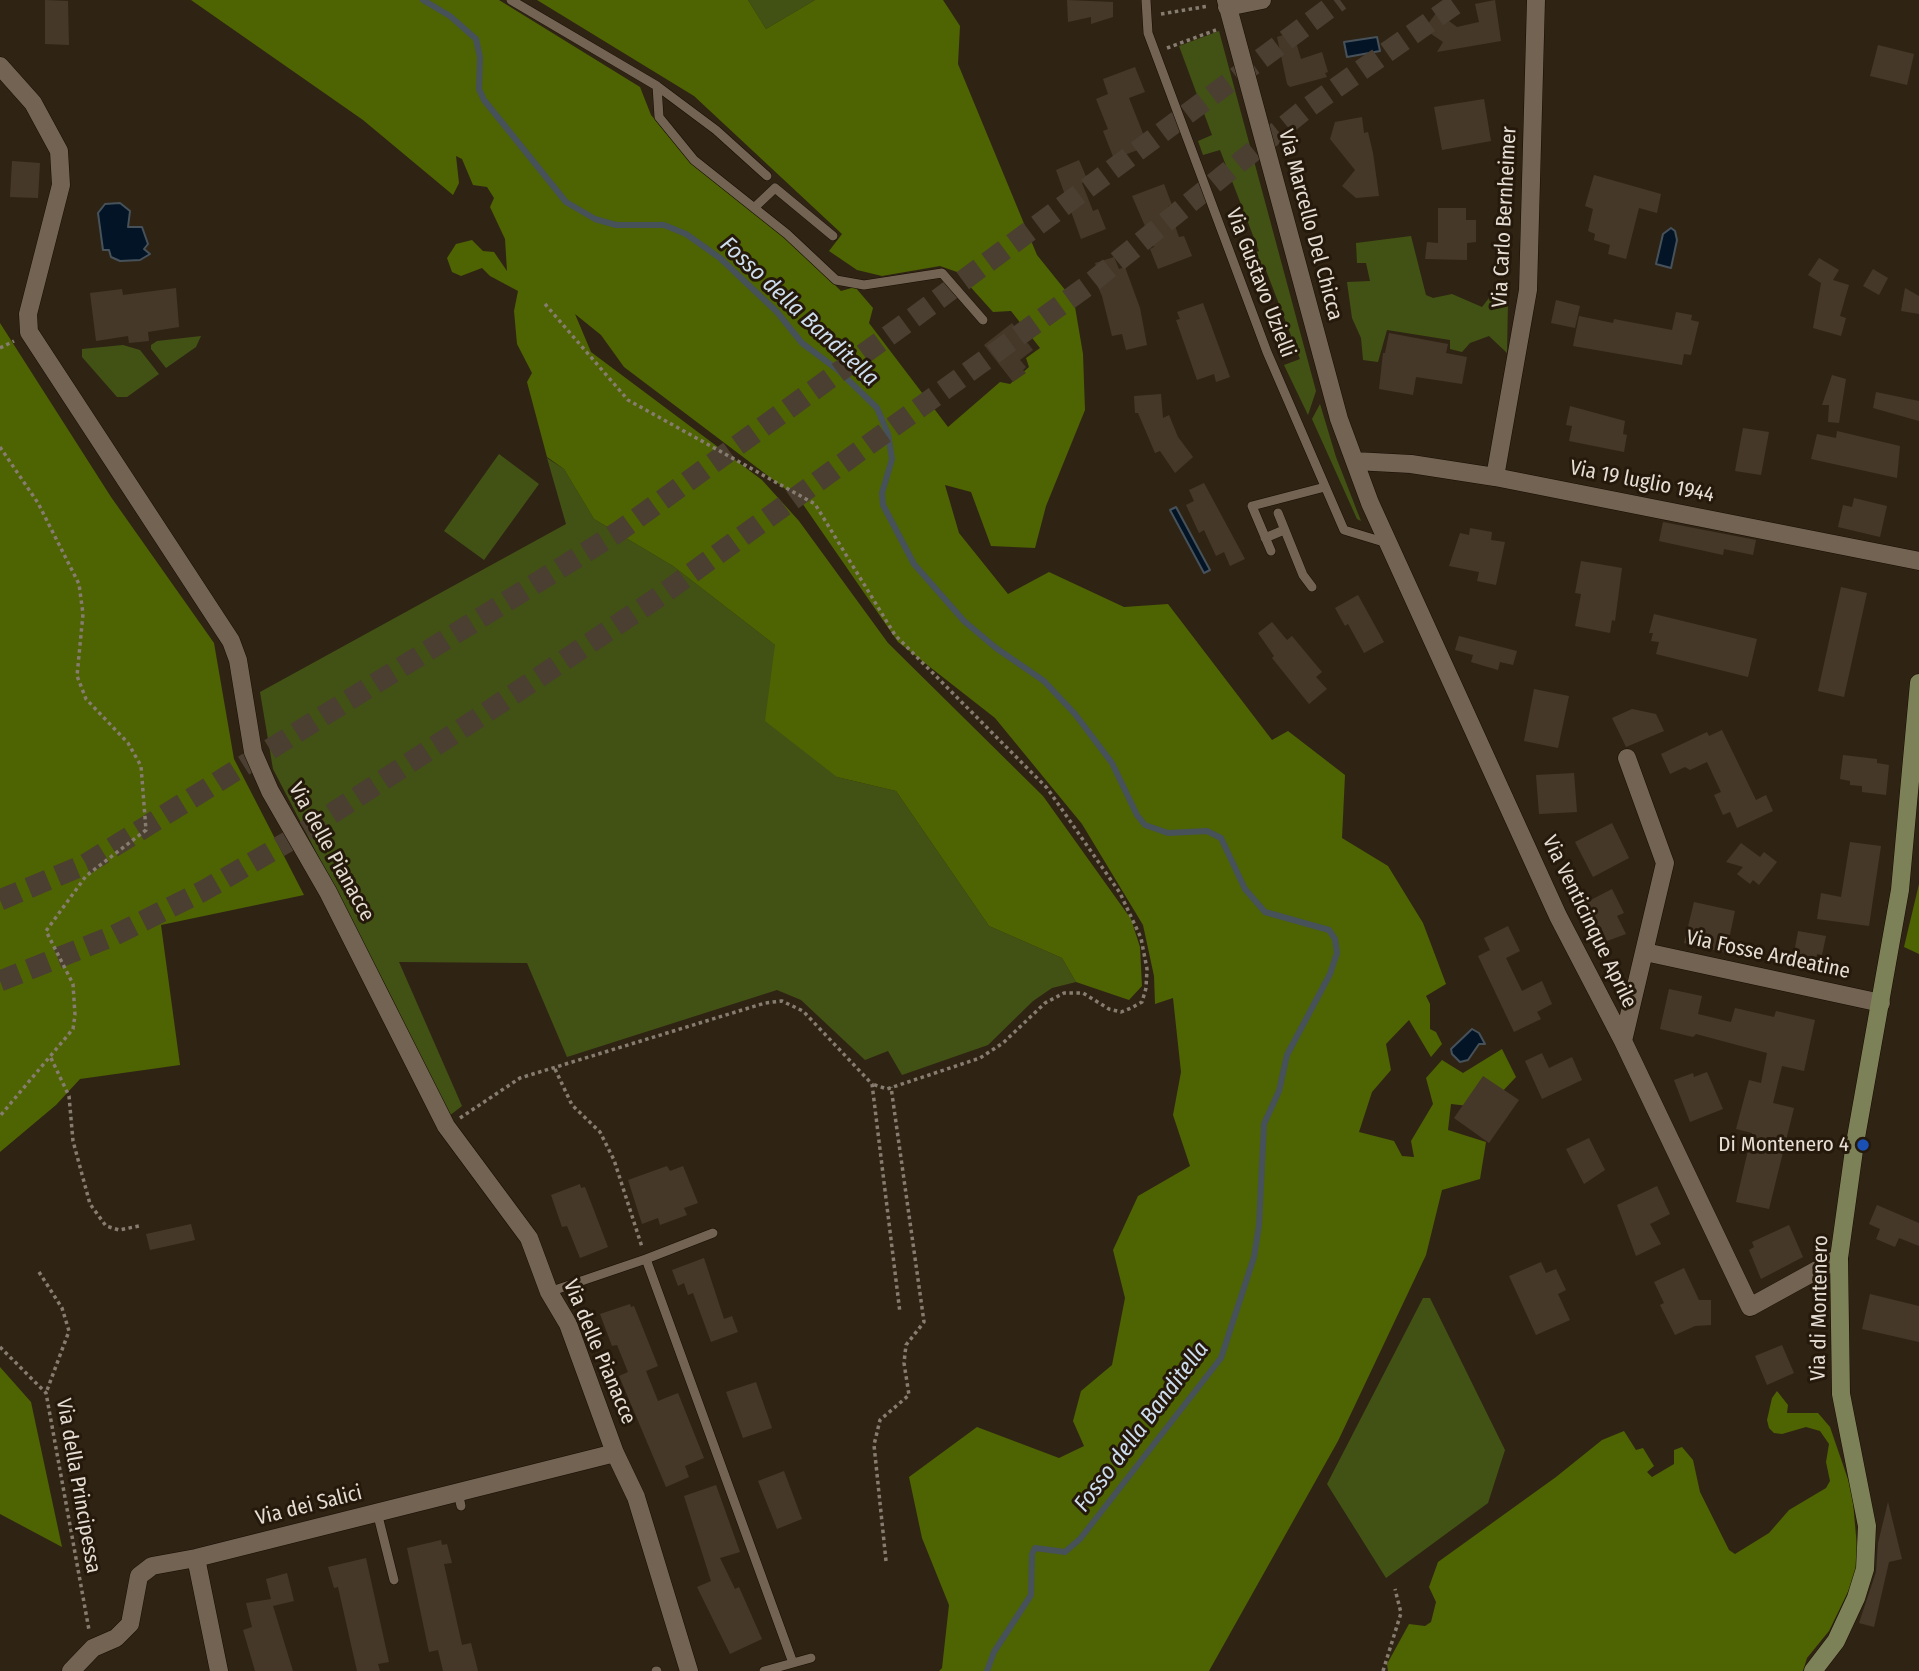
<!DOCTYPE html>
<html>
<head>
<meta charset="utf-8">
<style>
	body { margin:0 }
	canvas { display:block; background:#2f2314 }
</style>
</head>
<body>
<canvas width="1919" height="1671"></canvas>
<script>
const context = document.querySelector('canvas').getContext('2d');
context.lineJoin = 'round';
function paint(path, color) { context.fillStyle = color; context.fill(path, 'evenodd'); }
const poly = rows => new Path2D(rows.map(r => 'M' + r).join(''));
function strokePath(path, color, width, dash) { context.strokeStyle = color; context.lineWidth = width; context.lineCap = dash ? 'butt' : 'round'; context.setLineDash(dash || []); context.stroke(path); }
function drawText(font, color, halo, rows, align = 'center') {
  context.font = font + ' "Fira Sans Condensed",sans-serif'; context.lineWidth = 6; context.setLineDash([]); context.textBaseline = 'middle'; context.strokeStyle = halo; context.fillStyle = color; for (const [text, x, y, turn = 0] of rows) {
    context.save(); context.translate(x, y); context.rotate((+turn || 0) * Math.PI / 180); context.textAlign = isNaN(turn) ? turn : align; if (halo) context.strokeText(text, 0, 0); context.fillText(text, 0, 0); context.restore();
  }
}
const green = poly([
	[748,0,815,0,766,29],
	[1219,31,1316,391,1308,415,1284,365,1300,359,1264,265,1248,270,1243,257,1259,251,1220,150,1203,155,1198,141,1212,135,1179,46],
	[1411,236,1426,295,1433,298,1452,294,1482,307,1489,298,1508,301,1507,353,1489,336,1470,343,1462,352,1450,349,1450,340,1387,330,1378,362,1363,360,1361,338,1352,318,1347,282,1370,281,1366,263,1357,263,1356,243],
	[201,336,196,347,166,368,151,349,151,345,157,341],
	[123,345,140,350,159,374,127,397,117,397,82,357,82,349],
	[1320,404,1336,457,1361,521,1357,519,1312,419],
	[499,454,539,484,484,560,444,531],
	[547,458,564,469,594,519,673,566,775,645,837,777,896,791,989,926,1062,958,1076,982,1052,988,1033,1001,988,1045,902,1075,888,1051,865,1060,801,1000,777,990,567,1057,527,963,399,962,462,1106,449,1116,392,998,273,769,260,692,566,524],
	[1423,1298,1430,1298,1505,1450,1488,1503,1386,1578,1327,1484]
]);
const forest = poly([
	[191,0,499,0,640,87,651,115,689,160,786,237,841,291,855,287,873,308,869,323,948,427,1000,382,1010,384,1029,367,1026,358,1040,348,1011,311,993,312,957,272,940,266,882,276,857,270,829,251,842,234,694,96,537,0,748,0,766,29,815,0,943,0,960,26,958,64,1037,255,1074,301,1083,354,1085,410,1046,506,1035,548,991,546,971,492,945,485,959,533,1008,594,1049,572,1124,607,1168,604,1272,740,1288,731,1345,775,1342,838,1388,866,1423,923,1446,984,1426,996,1430,1004,1430,1029,1436,1032,1442,1044,1431,1057,1409,1020,1386,1044,1391,1070,1372,1092,1359,1132,1394,1141,1402,1156,1414,1157,1411,1141,1433,1104,1426,1078,1442,1060,1463,1073,1502,1049,1516,1077,1500,1094,1478,1107,1451,1104,1448,1130,1486,1142,1480,1179,1442,1190,1426,1255,1338,1441,1209,1671,939,1671,942,1668,949,1605,922,1538,909,1477,977,1427,1059,1458,1084,1446,1073,1421,1081,1391,1112,1365,1125,1298,1113,1250,1138,1196,1190,1166,1173,1115,1181,1072,1173,998,1155,1004,1154,976,1143,925,1082,824,995,718,898,642,800,500,624,367,601,335,575,314,591,352,762,480,799,521,888,643,1043,796,1131,919,1140,947,1142,986,1129,1000,1076,982,1062,958,989,926,896,791,837,777,765,721,775,645,673,566,594,519,564,469,547,457,527,382,532,373,517,344,514,311,518,291,490,276,482,268,461,276,452,272,447,258,456,244,472,240,483,251,494,252,507,271,505,239,490,207,494,198,487,187,473,185,462,159,456,156,459,183,453,195,363,120],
	[0,323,111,497,214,643,234,759,304,895,161,925,180,1065,80,1079,56,1105,0,1152],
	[1919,884,1919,954,1904,947],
	[0,1367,31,1402,62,1547,0,1514],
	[1777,1391,1788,1405,1787,1413,1818,1413,1830,1427,1852,1491,1859,1569,1829,1631,1807,1658,1803,1671,1388,1671,1387,1664,1409,1624,1425,1626,1431,1622,1436,1602,1429,1587,1438,1562,1556,1477,1602,1440,1624,1431,1636,1450,1643,1448,1654,1466,1647,1472,1652,1477,1674,1464,1674,1450,1682,1447,1693,1460,1700,1492,1729,1550,1735,1554,1769,1533,1789,1510,1826,1488,1830,1481,1826,1462,1829,1444,1820,1431,1806,1427,1782,1434,1774,1433,1769,1428,1767,1420,1772,1398]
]);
const water = poly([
	[1377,37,1380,51,1347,57,1344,42,1377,37],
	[120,203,130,211,128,227,142,227,148,244,144,249,150,254,140,260,120,261,111,257,109,250,103,250,98,213,105,204,120,203],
	[1671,228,1675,231,1677,240,1671,268,1656,264,1663,234,1671,228],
	[1176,507,1210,570,1204,573,1170,510,1176,507],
	[1472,1029,1479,1033,1485,1044,1479,1044,1468,1060,1460,1062,1452,1054,1451,1049,1472,1029]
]);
const stream = poly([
	[423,0,450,16,476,39,480,57,479,89,484,100,566,202,595,219,616,225,664,225,686,234,720,258,777,312,802,343,838,370,877,408,888,434,892,459,882,493,883,505,914,564,964,621,996,648,1044,681,1075,714,1112,763,1137,815,1145,825,1168,833,1207,831,1221,838,1245,889,1265,912,1329,930,1335,939,1337,953,1330,974,1287,1055,1279,1091,1264,1124,1259,1225,1254,1257,1221,1358,1080,1539,1065,1552,1035,1548,1032,1554,1031,1595,994,1652,987,1671]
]);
const building = poly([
	[45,0,68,1,69,45,45,44],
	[1067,0,1113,2,1113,17,1091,24,1091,17,1068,22],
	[1495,0,1501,41,1437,52,1443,42,1424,29,1437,12,1457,27,1479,22,1475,4],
	[1293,32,1301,59,1322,52,1328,72,1325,73,1327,77,1290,87,1287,84,1277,37],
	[1878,45,1914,54,1907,85,1870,76],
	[1135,67,1145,92,1129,98,1148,146,1114,159,1103,131,1108,129,1096,99,1108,94,1103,79],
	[1484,99,1491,141,1442,150,1434,107],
	[1362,117,1364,133,1368,132,1373,153,1379,196,1356,198,1342,186,1355,170,1330,139,1335,122],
	[1079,160,1088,181,1082,183,1093,211,1098,209,1106,229,1081,239,1056,170],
	[12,161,40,163,38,198,10,197],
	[1594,175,1661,194,1657,213,1639,208,1626,259,1608,254,1610,245,1594,240,1595,234,1588,231,1593,209,1585,206],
	[1164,184,1172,205,1168,206,1179,237,1184,236,1192,256,1158,269,1150,249,1154,247,1132,196],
	[1438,208,1466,208,1466,220,1476,220,1476,242,1467,243,1467,260,1425,259,1427,242,1438,243],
	[1114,257,1119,269,1125,267,1140,308,1147,345,1126,350,1122,334,1112,336,1102,296,1094,278,1099,276,1095,263],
	[1819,258,1839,270,1833,280,1849,285,1840,316,1846,318,1841,336,1813,328,1821,283,1808,275],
	[1873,269,1888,278,1879,295,1863,286],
	[176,288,179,327,148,332,149,341,129,343,128,336,96,341,90,293,122,289,123,295],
	[1905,288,1919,296,1919,314,1901,311],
	[1556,300,1580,306,1575,328,1551,323],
	[1203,303,1230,377,1216,382,1214,374,1197,380,1176,320,1180,319,1177,312],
	[1676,312,1692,315,1691,320,1699,322,1691,355,1684,354,1682,365,1573,346,1579,316,1613,323,1614,319,1672,330],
	[1012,323,1033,350,1020,360,1026,367,1023,370,1026,373,1013,382,984,345],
	[1389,333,1448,344,1446,353,1467,357,1462,384,1416,377,1413,395,1379,389,1383,353,1385,353],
	[1832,375,1846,379,1839,423,1828,422,1829,405,1822,405],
	[1876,392,1919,401,1919,421,1873,408],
	[1161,394,1163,418,1169,415,1178,437,1193,457,1175,473,1160,451,1155,453,1138,413,1135,413,1134,396],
	[1570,406,1625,421,1623,434,1627,435,1624,452,1569,441,1572,426,1566,425],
	[1743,428,1769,432,1761,475,1735,471],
	[1837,431,1900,446,1897,478,1811,459,1817,434,1836,438],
	[1204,483,1245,559,1230,566,1224,552,1216,556,1204,530,1199,533,1186,505,1194,501,1189,490],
	[1854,498,1887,506,1880,537,1838,527,1843,505,1852,507],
	[1663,522,1756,540,1753,555,1724,549,1723,555,1659,541],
	[1470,528,1492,532,1491,540,1505,542,1496,585,1477,581,1479,572,1449,566,1460,533,1469,535],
	[1581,561,1622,568,1615,621,1612,620,1610,633,1575,626,1581,594,1575,593],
	[1841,587,1867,593,1844,697,1818,691],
	[1358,595,1384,642,1364,653,1348,624,1345,626,1335,608],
	[1654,614,1757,639,1748,677,1656,654,1659,642,1651,641,1653,633,1649,633],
	[1272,622,1287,640,1292,636,1322,672,1316,677,1327,689,1309,704,1272,658,1274,656,1258,633],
	[1459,636,1517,651,1513,665,1500,662,1498,670,1471,662,1473,655,1455,650],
	[1534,689,1569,696,1558,748,1524,741],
	[1632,709,1656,714,1664,731,1626,747,1612,718],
	[1722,730,1756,800,1766,795,1773,811,1737,828,1730,812,1723,815,1714,795,1721,792,1707,762,1690,770,1685,767,1670,774,1661,754,1707,732,1709,736],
	[1843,755,1877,759,1877,763,1889,765,1886,795,1862,792,1862,786,1850,785,1850,781,1840,779],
	[1574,773,1577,812,1539,814,1536,775],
	[1612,823,1629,858,1593,877,1575,842],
	[1850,842,1881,846,1869,926,1817,919,1821,893,1841,897],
	[1741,843,1760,857,1764,852,1777,862,1759,885,1753,880,1750,884,1737,874,1743,867,1726,862],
	[1612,889,1624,913,1617,916,1626,934,1599,944,1583,904],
	[1694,902,1735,911,1726,953,1684,943],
	[1508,926,1520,951,1506,958,1522,991,1542,981,1552,1004,1537,1012,1541,1019,1514,1032,1478,956,1490,950,1484,938],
	[1798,931,1826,936,1822,955,1817,954,1814,969,1792,964],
	[1669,989,1702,996,1698,1014,1731,1022,1735,1008,1774,1017,1776,1011,1815,1020,1804,1071,1782,1066,1773,1103,1794,1108,1769,1209,1736,1202,1752,1133,1736,1129,1749,1080,1761,1083,1767,1053,1696,1034,1693,1037,1660,1029],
	[1542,1053,1549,1068,1572,1057,1582,1080,1542,1099,1525,1061],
	[1707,1072,1723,1109,1690,1122,1674,1080,1693,1073,1694,1077],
	[1483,1076,1519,1100,1489,1143,1454,1118],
	[1589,1138,1605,1170,1584,1184,1566,1149],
	[667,1166,670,1171,683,1166,698,1203,684,1208,687,1215,660,1225,658,1218,642,1224,628,1180],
	[580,1184,581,1188,585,1187,608,1247,580,1258,567,1226,562,1227,551,1195],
	[1657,1186,1670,1214,1650,1224,1661,1244,1636,1256,1617,1205],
	[1877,1205,1919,1223,1919,1246,1899,1238,1895,1247,1876,1239,1880,1229,1869,1224],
	[191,1224,195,1240,150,1250,146,1234],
	[1789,1225,1803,1257,1761,1279,1749,1250,1754,1247,1752,1242],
	[704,1258,724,1319,732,1316,738,1332,711,1342,693,1293,688,1295,684,1283,678,1286,672,1270],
	[1541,1262,1546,1273,1556,1269,1566,1290,1558,1294,1570,1320,1536,1335,1509,1276],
	[1684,1268,1699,1300,1711,1300,1711,1325,1695,1326,1675,1335,1660,1305,1664,1303,1654,1282],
	[1870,1294,1919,1306,1919,1342,1862,1329],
	[630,1304,631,1307,634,1306,658,1366,646,1371,658,1401,678,1393,704,1458,685,1466,689,1477,666,1487,619,1376,628,1372,617,1345,612,1346,600,1314],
	[1782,1345,1794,1373,1767,1385,1755,1356],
	[756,1382,772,1428,743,1438,726,1392],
	[784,1471,802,1519,777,1529,758,1481],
	[716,1485,740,1552,720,1558,735,1589,739,1587,762,1639,730,1654,697,1587,711,1581,684,1496],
	[1888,1502,1902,1559,1889,1562,1874,1627,1859,1623,1876,1572,1878,1543],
	[441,1540,442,1545,447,1544,452,1563,444,1564,462,1645,471,1643,478,1671,443,1671,438,1650,429,1652,407,1548],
	[366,1558,389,1662,378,1664,380,1671,357,1671,338,1587,334,1588,328,1567],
	[287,1573,294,1601,273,1606,293,1671,255,1671,243,1630,252,1627,246,1603,271,1599,266,1579]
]);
const highwayTunnel = poly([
	[0,900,86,864,618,532,902,326,1340,0],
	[0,981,115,935,203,891,296,837,484,714,660,596,1087,286,1303,111,1461,0]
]);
const path = poly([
	[1161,14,1209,6],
	[1167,48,1216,30],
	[545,304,628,400,815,504,895,635,1047,788,1120,893,1141,938,1147,969,1146,988,1142,1002,1131,1008,1121,1012,1109,1009,1083,993,1064,993,1045,1003,1003,1043,980,1058,887,1089,872,1084],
	[0,348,14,341],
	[0,447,38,503,79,584,83,614,77,676,86,699,128,743,141,766,146,830,86,876,46,931,73,984,75,1015,73,1029,0,1116],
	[51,1058,69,1096,73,1141,90,1204,106,1226,119,1230,139,1226],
	[555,1069,572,1105,600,1132,614,1160,642,1247],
	[460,1118,520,1078,765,1003,782,1001,803,1011,872,1084,900,1313],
	[39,1272,62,1308,69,1331,46,1393],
	[0,1347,46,1393,89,1630],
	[886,1561,874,1445,880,1420,909,1395,904,1363,906,1345,924,1322,891,1087],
	[1383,1671,1401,1613,1395,1589]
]);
const lane = poly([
	[511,0,657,86,716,130,767,176],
	[1146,0,1148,33,1267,352,1344,530,1387,543],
	[657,86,659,117,694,160,787,234,836,280,864,285,942,273,983,320],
	[754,208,775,188,833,236],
	[1278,513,1303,575,1312,587],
	[1265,538,1284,530],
	[1271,551,1252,506,1325,487],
	[646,1259,713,1233],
	[549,1292,646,1259,793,1663],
	[458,1492,461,1506],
	[377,1512,394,1580],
	[656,1671,657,1671],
	[764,1671,811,1658]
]);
const street = poly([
	[1226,0,1339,419,1370,503,1558,916,1623,1041,1750,1307,1839,1258],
	[1227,7,1262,0],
	[0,66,33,103,59,151,61,185,28,314,29,332,231,641,238,660,253,752,270,791,328,892,446,1126,529,1238,549,1292,568,1324,615,1453,636,1497,689,1671],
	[1355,461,1411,464,1495,477,1919,561],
	[1495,477,1528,290,1536,0],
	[1645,952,1881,1003],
	[1623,1041,1665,863,1627,758],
	[196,1558,219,1671],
	[71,1671,93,1648,116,1638,130,1624,139,1576,152,1566,196,1558,615,1453]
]);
const secondary = poly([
	[1813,1671,1836,1641,1856,1598,1865,1569,1867,1526,1841,1394,1839,1258,1855,1143,1900,890,1919,683]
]);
const markers = [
	[1863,1145,7,"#1a4fb4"]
];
const streetNames = [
	["Via Carlo Bernheimer",1505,217,-87],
	["Via Marcello Del Chicca",1310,225,75],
	["Via Gustavo Uzielli",1260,283,69],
	["Via 19 luglio 1944",1642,482,11],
	["Via delle Pianacce",331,852,61],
	["Via Venticinque Aprile",1589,922,64],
	["Via Fosse Ardeatine",1768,955,12],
	["Via di Montenero",1820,1308,-89],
	["Via delle Pianacce",599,1352,67],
	["Via della Principessa",78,1486,80],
	["Via dei Salici",309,1506,-14]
];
const poiNames = [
	["Di Montenero 4",1849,1145]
];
const waterNames = [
	["Fosso della Banditella",799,312,43],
	["Fosso della Banditella",1142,1427,-53]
];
paint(green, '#425214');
paint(forest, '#4e6302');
paint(water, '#021425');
strokePath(water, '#46515a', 2);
strokePath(stream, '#46515a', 6);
paint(building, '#453829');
strokePath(highwayTunnel, '#4a3f31', 21, [21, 10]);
strokePath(lane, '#170c02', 10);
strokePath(street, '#170c02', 19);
strokePath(secondary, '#170c02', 19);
strokePath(path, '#867c6f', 3.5, [3.5, 3.5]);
strokePath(lane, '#726353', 9);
strokePath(street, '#726353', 18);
strokePath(secondary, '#7d8158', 18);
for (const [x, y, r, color] of markers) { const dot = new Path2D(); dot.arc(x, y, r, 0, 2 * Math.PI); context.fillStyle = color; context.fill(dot); strokePath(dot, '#25190b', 2.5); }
drawText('21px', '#e6ded4', '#25190b', streetNames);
drawText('21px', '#e6ded4', '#25190b', poiNames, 'right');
drawText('italic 23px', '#cdddee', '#25190b', waterNames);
</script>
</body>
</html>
